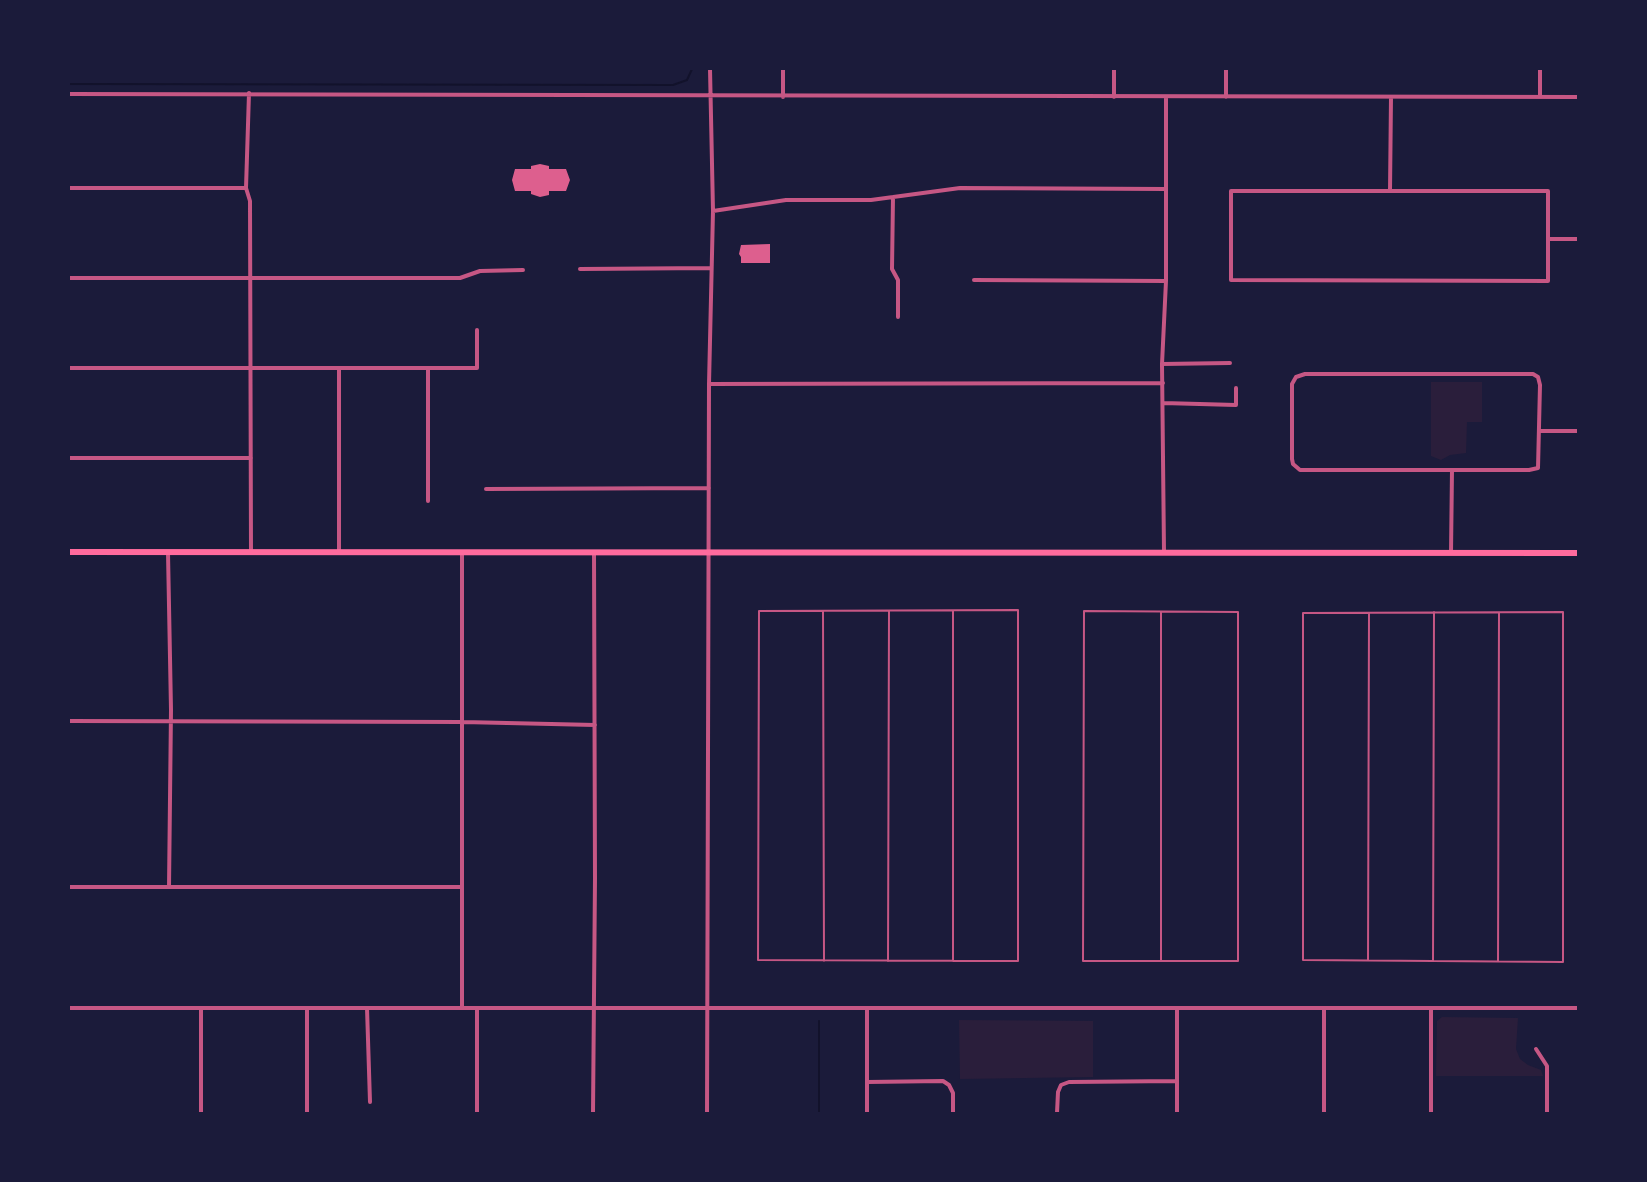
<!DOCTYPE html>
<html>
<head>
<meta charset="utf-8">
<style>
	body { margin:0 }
	#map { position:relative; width:1647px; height:1182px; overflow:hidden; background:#1b1b3a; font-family:Commissioner,sans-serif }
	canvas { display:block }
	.frame { position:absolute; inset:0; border:70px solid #1b1b3a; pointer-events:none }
</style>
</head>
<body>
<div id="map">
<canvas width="1647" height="1182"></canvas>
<div class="frame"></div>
</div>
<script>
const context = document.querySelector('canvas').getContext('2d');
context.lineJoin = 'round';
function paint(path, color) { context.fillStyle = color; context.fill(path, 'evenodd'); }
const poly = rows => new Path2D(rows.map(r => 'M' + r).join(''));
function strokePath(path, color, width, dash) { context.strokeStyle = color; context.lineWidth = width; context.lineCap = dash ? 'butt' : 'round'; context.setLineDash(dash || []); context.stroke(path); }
const green = poly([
	[1431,382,1482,382,1482,422,1467,422,1466,453,1450,455,1441,460,1431,456],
	[1442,1017,1518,1018,1516,1049,1520,1059,1528,1065,1541,1070,1543,1076,1436,1076,1437,1021],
	[959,1020,1093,1021,1093,1077,960,1079]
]);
const stream = poly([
	[69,84,673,85,687,80,692,69],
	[819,1113,819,1021]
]);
const building = poly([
	[540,164,549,166,549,169,566,169,570,180,566,191,549,191,549,195,540,197,531,194,531,191,515,191,512,180,515,169,531,169,531,166],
	[770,244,770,263,741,263,741,257,739,254,741,245]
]);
const service = poly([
	[1018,610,1018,961,758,960,759,611,1018,610],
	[823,611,824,961],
	[953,611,953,961],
	[1084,611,1238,612,1238,961,1083,961,1084,611],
	[1563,612,1563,962,1303,960,1303,613,1563,612],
	[1161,960,1161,612],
	[1368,960,1369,613],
	[1433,960,1434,612],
	[888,961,889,611],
	[1498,961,1499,613]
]);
const minor = poly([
	[1226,69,1226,97],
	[1540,69,1540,97],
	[249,93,246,188,250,201,251,553],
	[69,94,1578,97],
	[783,97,783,69],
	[1114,97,1114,69],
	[69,188,246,188],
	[1231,191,1548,191,1548,281,1231,280,1231,191],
	[1390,191,1391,97],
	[893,197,892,269,898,280,898,317],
	[713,211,786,200,871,200,960,188,1166,189],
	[1548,239,1578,239],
	[580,269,711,268],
	[69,278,460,278,480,271,523,270],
	[974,280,1166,281],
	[1162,364,1230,363],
	[69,368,477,368,477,330],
	[428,368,428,501],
	[1305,374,1533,374,1538,377,1540,385,1538,468,1529,470,1300,470,1293,464,1292,459,1292,384,1296,377,1305,374],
	[709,384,1163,383],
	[1163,403,1236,405,1236,388],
	[1540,431,1578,431],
	[69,458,251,458],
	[486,489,709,488],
	[1164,552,1162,364,1166,281,1166,97],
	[168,553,171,710,169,887],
	[339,553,339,368],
	[462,553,462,1008],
	[1451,553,1452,470],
	[69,721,463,722,595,725],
	[69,887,462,887],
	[69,1008,1578,1008],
	[367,1008,370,1102],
	[477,1008,477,1113],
	[867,1008,867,1113],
	[1177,1008,1177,1113],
	[1431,1008,1431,1113],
	[1536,1049,1547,1066,1547,1113],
	[867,1082,943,1081,949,1085,953,1093,953,1113],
	[201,1113,201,1008],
	[307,1113,307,1009],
	[593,1113,595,878,594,553],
	[707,1113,709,384,713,211,710,69],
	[1057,1113,1058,1092,1061,1085,1069,1082,1177,1081],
	[1324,1113,1324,1008]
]);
const secondary = poly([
	[69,552,1578,553]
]);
paint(green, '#2a1e3b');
strokePath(stream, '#12122b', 2);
paint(building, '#dd5f8e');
strokePath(service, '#c65784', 2);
strokePath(minor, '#c65784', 4);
strokePath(secondary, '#ff6b9d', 6);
</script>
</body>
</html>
